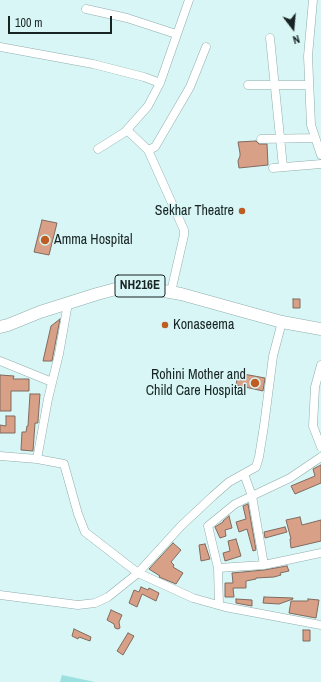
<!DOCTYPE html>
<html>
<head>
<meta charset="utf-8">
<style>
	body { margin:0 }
	#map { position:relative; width:321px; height:682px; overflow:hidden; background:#d7f6f5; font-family:"Archivo Narrow",sans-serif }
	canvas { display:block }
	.north { position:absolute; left:273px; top:8px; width:40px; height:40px; -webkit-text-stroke:3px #d7f6f5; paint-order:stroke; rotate:164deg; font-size:11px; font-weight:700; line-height:16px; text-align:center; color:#182323 }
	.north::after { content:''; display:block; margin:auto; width:14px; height:18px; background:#182323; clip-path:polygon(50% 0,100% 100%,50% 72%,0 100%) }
	.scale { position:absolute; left:8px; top:16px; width:104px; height:18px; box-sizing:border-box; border:2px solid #182323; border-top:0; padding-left:5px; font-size:12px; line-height:14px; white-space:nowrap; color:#182323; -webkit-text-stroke:3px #d7f6f5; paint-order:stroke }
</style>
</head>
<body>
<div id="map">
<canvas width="321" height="682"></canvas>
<div class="north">N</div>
<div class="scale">100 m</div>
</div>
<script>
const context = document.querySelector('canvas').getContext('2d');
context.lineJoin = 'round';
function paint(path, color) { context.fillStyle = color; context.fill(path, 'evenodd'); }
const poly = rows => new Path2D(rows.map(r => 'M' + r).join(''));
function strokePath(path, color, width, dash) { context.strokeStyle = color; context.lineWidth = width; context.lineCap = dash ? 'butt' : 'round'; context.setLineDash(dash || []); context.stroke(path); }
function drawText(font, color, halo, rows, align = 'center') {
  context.font = font + ' "Archivo Narrow",sans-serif'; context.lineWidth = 3; context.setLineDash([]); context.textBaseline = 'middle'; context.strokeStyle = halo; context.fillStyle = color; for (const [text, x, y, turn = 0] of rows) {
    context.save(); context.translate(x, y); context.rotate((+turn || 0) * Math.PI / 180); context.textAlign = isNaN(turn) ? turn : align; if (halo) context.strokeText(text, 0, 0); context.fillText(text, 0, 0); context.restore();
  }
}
const green = poly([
	[62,675,95,682,60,682]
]);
const building = poly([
	[256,141,259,144,267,144,268,165,239,168,238,161,240,156,240,153,238,142,256,141],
	[42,220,57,223,49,255,34,252,42,220],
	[293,299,300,299,300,308,293,308,293,299],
	[60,319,52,361,43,361,51,326,60,319],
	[238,373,265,378,263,391,236,385,238,373],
	[0,375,14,376,13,379,29,379,29,391,11,391,11,411,0,411,0,375],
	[30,394,40,394,38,421,38,423,35,423,33,451,21,450,22,432,26,432,27,426,28,426,30,394],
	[6,416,15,416,15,433,0,433,0,425,6,426,6,416],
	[321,465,321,483,295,494,291,486,315,476,313,469,321,465],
	[248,504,256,550,253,551,247,529,239,532,236,522,246,519,243,506,248,504],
	[229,516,232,528,225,530,226,536,220,538,215,527,223,522,223,521,229,516],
	[300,517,302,525,321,520,321,541,291,548,290,539,291,539,286,520,300,517],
	[285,527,287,532,265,538,264,532,285,527],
	[236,539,241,556,225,561,223,553,230,551,228,541,236,539],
	[173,543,181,550,171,562,174,565,173,567,183,573,176,584,159,577,160,576,149,569,173,543],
	[205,544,210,559,201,561,199,545,205,544],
	[287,566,289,571,280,573,281,575,274,577,256,578,256,579,246,581,246,588,233,588,234,597,225,597,225,583,233,583,232,573,264,570,287,566],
	[141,587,148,590,149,588,159,593,156,601,142,594,137,607,129,603,134,590,139,592,141,587],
	[264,597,293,598,293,599,279,604,263,603,264,597],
	[236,599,252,600,252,606,236,603,236,599],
	[308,599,319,600,316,618,289,613,291,601,308,601,308,599],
	[111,610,122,615,119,622,120,628,118,629,115,628,114,624,107,620,111,610],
	[74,629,91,637,90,641,79,637,78,639,72,636,74,629],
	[303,630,310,630,310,641,303,641,303,630],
	[128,633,134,636,123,655,117,651,128,633]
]);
const minor = poly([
	[313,0,308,56,311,125,321,155],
	[86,9,127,18,176,34],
	[270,38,283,167],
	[0,47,93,64,144,77,160,83],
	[248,85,309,85],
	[127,130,148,150,155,147,190,87,206,47],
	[261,139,315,138],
	[98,149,125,132,148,106,160,83,189,0],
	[148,150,184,230,184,235,171,292],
	[273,168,321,164],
	[0,361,52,382],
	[321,365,315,387,313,426,321,447],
	[0,456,37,459,64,464,78,514,85,532,138,573,193,598,225,607,321,625],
	[37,459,48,399,59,354,68,303],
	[264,565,321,553],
	[218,568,264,565,252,496,244,474],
	[0,595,78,605,95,603,108,597,138,573,181,526,213,496,229,482,256,467,259,457,264,426,273,356,282,322],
	[219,605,218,568,208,526,235,504,290,478,321,457]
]);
const highway = poly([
	[0,327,8,325,40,312,97,294,123,287,135,286,181,294,282,322,321,329]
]);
const markers = [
	[242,211,4,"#bf5c22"],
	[45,240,5,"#bf5c22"],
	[165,325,4,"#bf5c22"],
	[255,383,5,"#bf5c22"]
];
const shields = [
	[140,286,50]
];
const shieldNames = [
	["NH216E",140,286]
];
const poiNames = [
	["Sekhar Theatre",234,211],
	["Amma Hospital",54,240,"left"],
	["Konaseema",173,325,"left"],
	["Rohini Mother and",246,375],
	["Child Care Hospital",246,391]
];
paint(green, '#9ce0df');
paint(building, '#d8a086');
strokePath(building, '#806a60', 1);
strokePath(minor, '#90adac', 9);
strokePath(highway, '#90adac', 13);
strokePath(minor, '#fff', 8);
strokePath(highway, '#fff', 12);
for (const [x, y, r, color] of markers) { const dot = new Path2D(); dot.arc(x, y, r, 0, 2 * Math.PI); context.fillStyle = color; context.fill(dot); strokePath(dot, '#d7f6f5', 1.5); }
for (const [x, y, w] of shields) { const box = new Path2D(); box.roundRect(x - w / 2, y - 11, w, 22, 3); context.fillStyle = '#d7f6f5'; context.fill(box); strokePath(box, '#182323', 1); }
drawText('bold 13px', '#182323', null, shieldNames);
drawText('14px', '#182323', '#d7f6f5', poiNames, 'right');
</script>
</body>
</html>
